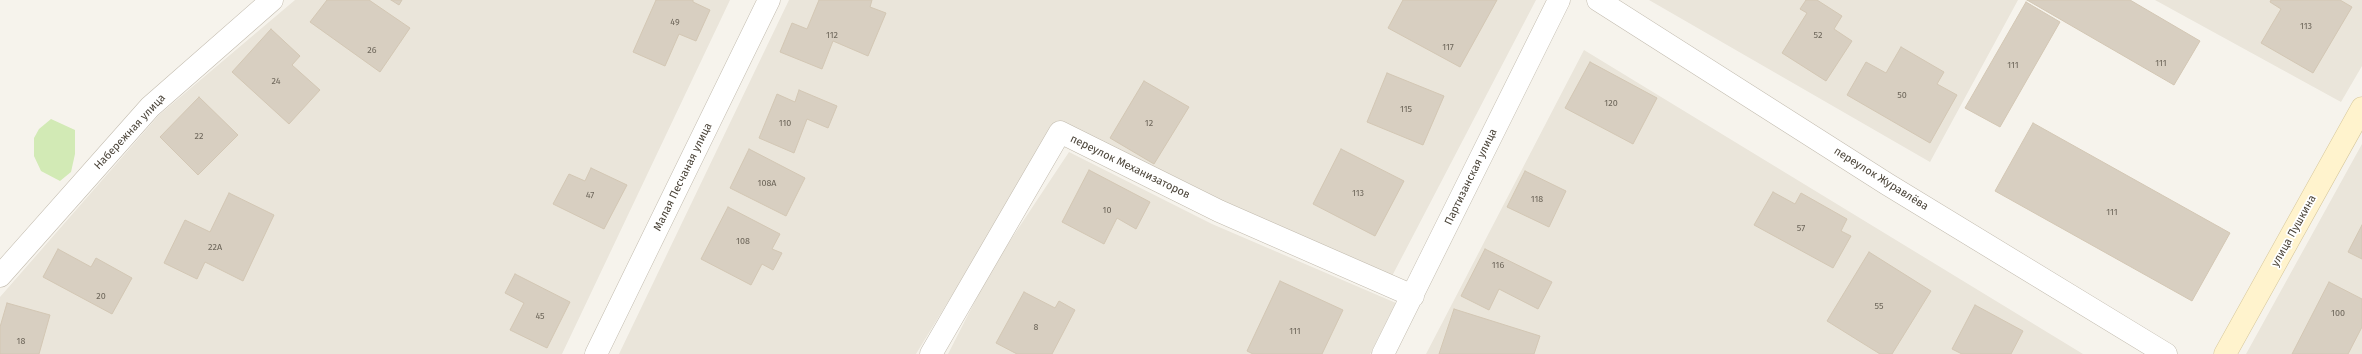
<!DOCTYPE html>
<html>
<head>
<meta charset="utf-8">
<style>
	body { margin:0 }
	canvas { display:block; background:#f6f3ec }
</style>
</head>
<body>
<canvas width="2362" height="354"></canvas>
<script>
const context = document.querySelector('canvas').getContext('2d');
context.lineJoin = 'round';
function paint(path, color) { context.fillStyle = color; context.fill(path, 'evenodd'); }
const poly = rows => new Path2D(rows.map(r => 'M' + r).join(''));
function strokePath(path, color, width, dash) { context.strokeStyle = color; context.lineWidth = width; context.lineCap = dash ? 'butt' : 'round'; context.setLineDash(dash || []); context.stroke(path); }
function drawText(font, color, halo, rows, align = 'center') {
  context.font = font + ' "Fira Sans",sans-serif'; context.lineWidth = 3.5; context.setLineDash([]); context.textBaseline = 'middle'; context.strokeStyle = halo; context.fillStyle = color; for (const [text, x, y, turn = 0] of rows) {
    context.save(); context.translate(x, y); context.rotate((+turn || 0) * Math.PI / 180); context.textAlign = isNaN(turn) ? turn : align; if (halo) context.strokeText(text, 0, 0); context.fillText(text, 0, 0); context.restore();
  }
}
const residential = poly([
	[295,0,730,0,562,354,0,354,0,297,159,115],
	[789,0,1536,0,1391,278,1056,125,916,354,619,354],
	[1649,0,2018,0,1930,162],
	[2155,0,2362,0,2362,66,2341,102],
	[1584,50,2083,354,1426,354],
	[2362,144,2362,354,2246,354],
	[1069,152,1212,224,1396,303,1370,354,948,354,992,268]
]);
const green = poly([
	[51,119,75,130,75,154,71,172,60,181,41,171,34,156,34,138,39,129]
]);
const building = poly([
	[327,0,369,0,410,28,380,72,310,22,327,0],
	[391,0,402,0,399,5,391,0],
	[656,0,693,0,693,2,710,10,696,41,679,34,665,66,633,52,656,0],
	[819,0,872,0,870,7,886,13,868,56,833,41,822,69,780,52,792,23,807,29,819,0],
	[1403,0,1497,0,1460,67,1388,28,1403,0],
	[1806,0,1817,0,1842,16,1834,29,1852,41,1826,81,1782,53,1807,13,1800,9,1806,0],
	[2027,0,2130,0,2200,41,2174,85,2027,0],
	[2271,0,2340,0,2352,7,2313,73,2261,43,2281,9,2270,2,2271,0],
	[2026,2,2060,22,2000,127,1965,108,2026,2],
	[271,29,300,56,292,65,320,90,289,124,232,72,271,29],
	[1901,47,1944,72,1937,84,1957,95,1930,143,1847,95,1866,62,1886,73,1901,47],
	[1590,62,1657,98,1633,144,1565,108,1590,62],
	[1387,73,1444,96,1423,145,1367,122,1387,73],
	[1144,81,1189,107,1154,164,1110,138,1144,81],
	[799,90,837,106,828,128,807,119,794,153,759,138,777,94,795,102,799,90],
	[199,97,238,135,198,175,160,137,199,97],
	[2033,123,2230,233,2192,301,1995,191,2033,123],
	[749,149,805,178,786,216,730,188,749,149],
	[1341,149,1404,181,1375,236,1313,204,1341,149],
	[591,168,627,185,604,229,553,204,569,174,585,181,591,168],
	[1089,170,1150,202,1136,229,1117,218,1104,244,1062,222,1089,170],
	[1525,171,1566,191,1549,227,1507,207,1525,171],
	[1773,192,1795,204,1801,193,1847,219,1841,231,1851,236,1833,268,1754,225,1773,192],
	[229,193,274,215,243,281,205,262,197,279,164,263,185,220,210,232,229,193],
	[728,207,780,234,772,249,782,253,773,270,762,264,751,285,701,259,728,207],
	[2362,225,2362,259,2348,252,2362,225],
	[58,249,91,267,96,258,132,278,112,314,43,277,58,249],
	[1485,249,1552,282,1538,309,1499,289,1489,310,1461,296,1485,249],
	[1869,252,1931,291,1892,354,1880,354,1827,321,1869,252],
	[515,274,570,302,547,348,510,330,524,303,505,293,515,274],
	[1280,281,1343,310,1322,354,1253,354,1247,351,1280,281],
	[2329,282,2362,299,2362,327,2348,354,2292,354,2329,282],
	[1024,292,1055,308,1059,301,1075,310,1052,354,1017,354,996,343,1024,292],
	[7,303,50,315,39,354,0,354,0,327,7,303],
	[1975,305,2023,331,2011,354,1962,354,1952,349,1975,305],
	[1454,309,1540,336,1534,354,1439,354,1454,309]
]);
const street = poly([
	[1598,0,1887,184,2166,354],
	[0,276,150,107,272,0],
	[596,354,769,0],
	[931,354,1060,132,1219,211,1413,296],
	[1383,354,1559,0]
]);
const secondary = poly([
	[2225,354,2362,108]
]);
const numberNames = [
	["49",675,22],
	["113",2306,26],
	["112",832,35],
	["52",1818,35],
	["117",1448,47],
	["26",372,50],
	["111",2161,63],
	["111",2013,65],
	["24",276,81],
	["50",1902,95],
	["120",1611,103],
	["115",1406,109],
	["110",785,123],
	["12",1149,123],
	["22",199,136],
	["108А",767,183],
	["113",1358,193],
	["47",590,195],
	["118",1537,199],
	["10",1107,210],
	["111",2112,212],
	["57",1801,228],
	["108",743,241],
	["22А",215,247],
	["116",1498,265],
	["20",101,296],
	["55",1879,306],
	["100",2338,313],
	["45",540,316],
	["8",1036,327],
	["111",1295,331],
	["18",21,341]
];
const streetNames = [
	["Набережная улица",130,132,-47],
	["переулок Механизаторов",1130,167,26],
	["Малая Песчаная улица",683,177,-64],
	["Партизанская улица",1471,177,-64],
	["переулок Журавлёва",1881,179,32],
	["улица Пушкина",2294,231,-61]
];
paint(residential, '#eae5da');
paint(green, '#d2eab5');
paint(building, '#d8cfc1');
strokePath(building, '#d3c7b4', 1);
strokePath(street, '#c2bbae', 23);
strokePath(secondary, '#d6c79b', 23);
strokePath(street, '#fff', 22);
strokePath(secondary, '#fff3cd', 22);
drawText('9px', '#6e675b', null, numberNames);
drawText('11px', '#4b4439', '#fff', streetNames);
</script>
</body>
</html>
